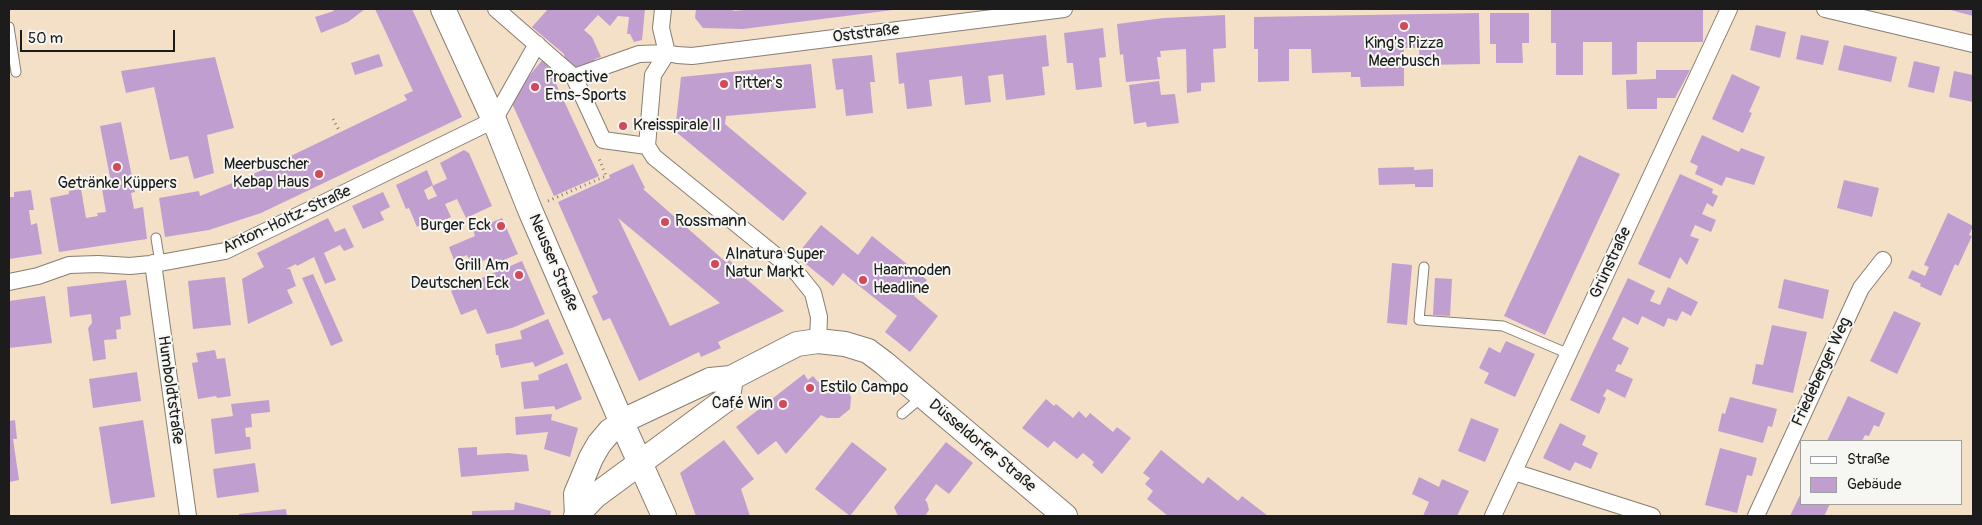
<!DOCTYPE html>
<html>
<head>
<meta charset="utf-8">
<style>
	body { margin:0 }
	#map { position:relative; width:1982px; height:525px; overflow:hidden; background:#f4dfc7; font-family:Pangolin,sans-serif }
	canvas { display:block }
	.frame { position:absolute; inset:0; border:10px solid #1c1c1c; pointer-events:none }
	.legend { position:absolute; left:1800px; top:440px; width:162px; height:65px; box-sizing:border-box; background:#f6f6f2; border:1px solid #9f9f9c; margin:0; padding:6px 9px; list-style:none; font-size:15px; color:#1c1c1c }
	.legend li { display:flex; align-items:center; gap:10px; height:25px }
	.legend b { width:25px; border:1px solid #9f9f9c }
	.scale { position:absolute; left:20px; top:30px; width:155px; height:22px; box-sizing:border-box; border:2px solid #1c1c1c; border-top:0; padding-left:6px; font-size:15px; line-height:18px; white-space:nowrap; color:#1c1c1c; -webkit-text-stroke:4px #f6f6f2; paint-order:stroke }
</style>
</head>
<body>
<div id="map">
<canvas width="1982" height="525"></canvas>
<div class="frame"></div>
<ul class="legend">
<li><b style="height:6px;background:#fff"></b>Straße</li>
<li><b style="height:14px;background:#c09fd0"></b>Gebäude</li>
</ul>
<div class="scale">50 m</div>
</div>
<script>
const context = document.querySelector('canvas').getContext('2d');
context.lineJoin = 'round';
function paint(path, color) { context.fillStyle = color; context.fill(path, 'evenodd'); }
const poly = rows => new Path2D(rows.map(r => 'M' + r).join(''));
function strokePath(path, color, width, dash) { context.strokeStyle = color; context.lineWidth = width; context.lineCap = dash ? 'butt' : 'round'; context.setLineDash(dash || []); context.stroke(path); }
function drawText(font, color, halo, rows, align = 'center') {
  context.font = font + ' Pangolin,sans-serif'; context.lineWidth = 4; context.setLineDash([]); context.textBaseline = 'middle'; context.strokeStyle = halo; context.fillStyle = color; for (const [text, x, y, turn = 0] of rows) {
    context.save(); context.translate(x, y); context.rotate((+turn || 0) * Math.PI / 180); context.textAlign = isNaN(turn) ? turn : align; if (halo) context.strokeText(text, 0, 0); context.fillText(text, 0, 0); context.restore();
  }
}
const building = poly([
	[332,9,365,9,348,22,321,33,315,17,334,11],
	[375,9,412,9,462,117,261,213,209,230,165,237,159,198,199,191,200,196,245,178,407,100,404,95,413,91],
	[548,9,645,9,642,40,634,42,630,34,627,34,629,17,618,16,610,26,598,15,584,30,592,37,601,57,595,59,594,63,581,68,575,67,565,58,564,54,532,27],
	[696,9,734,9,733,11,753,9,893,10,743,29,703,28,695,18],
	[1703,9,1703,42,1637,42,1637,74,1612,75,1612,42,1583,42,1583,75,1556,75,1556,43,1551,43,1551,10],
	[1947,9,1973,9,1973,16],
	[1479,13,1480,64,1420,65,1419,48,1404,48,1404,86,1361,87,1360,77,1351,77,1351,72,1312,73,1311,49,1289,49,1289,81,1258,82,1258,49,1254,49,1254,17],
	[1490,13,1529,13,1529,43,1522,43,1523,63,1496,63,1496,44,1490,44],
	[1225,15,1226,48,1213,49,1215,82,1201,83,1201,91,1187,93,1186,49,1160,51,1161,57,1157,57,1160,79,1126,82,1123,54,1120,55,1117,24,1164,18],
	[1756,25,1786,32,1780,58,1750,50],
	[1103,28,1106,57,1099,58,1102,87,1076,90,1073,63,1067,63,1064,33],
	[1046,35,1049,66,1042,67,1045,95,1006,100,1003,74,988,76,991,102,965,105,962,76,929,80,932,106,907,109,904,83,899,84,896,53],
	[1801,35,1829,41,1823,65,1796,59],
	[1844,45,1897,57,1891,82,1838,70],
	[379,54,383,66,355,75,351,63],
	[872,55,875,82,870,82,873,113,846,116,843,89,836,90,832,59],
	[215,57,234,128,207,135,214,173,194,179,188,156,170,160,154,87,126,93,121,71],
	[544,58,599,176,554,196,510,99],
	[1914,61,1940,67,1934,93,1908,87],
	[811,64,816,108,726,116,725,124,807,193,783,221,675,131,681,77],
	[1656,70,1690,70,1675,98,1657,98,1657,109,1627,109,1626,80,1656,79],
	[1954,71,1973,75,1973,102,1949,97],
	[1732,74,1760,87,1749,112,1752,113,1743,133,1712,119],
	[1159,81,1161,95,1175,94,1179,123,1147,127,1146,122,1134,124,1129,85],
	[121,122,135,192,131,193,134,209,143,207,147,239,59,252,50,198,69,194,69,191,81,189,86,218,98,216,97,213,106,212,101,183,111,182,100,126],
	[1702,135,1739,152,1741,148,1765,157,1754,185,1726,177,1722,186,1695,174,1698,166,1690,162],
	[464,150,469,153,492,206,466,218,457,199,445,204,451,217,424,229,422,224,417,227,409,208,406,209,396,185,427,170,433,185,424,190,428,200,437,196,432,186,447,179,440,163],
	[1579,155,1620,174,1545,335,1504,316],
	[633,164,645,188,643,189,727,263,729,260,746,275,744,277,784,311,718,342,721,348,701,357,699,352,639,381,610,318,603,321,592,296,598,293,558,202,610,178,609,175],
	[618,218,720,303,670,326],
	[1414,167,1414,170,1433,169,1433,187,1415,187,1415,184,1379,185,1378,168],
	[1680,174,1713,189,1712,193,1718,196,1713,207,1707,203,1702,214,1716,220,1711,232,1695,225,1690,236,1699,239,1694,250,1687,265,1680,257,1670,279,1638,264],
	[1844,180,1879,188,1872,217,1837,208],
	[31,190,34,210,29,210,31,225,37,223,42,254,9,259,9,197,14,197,14,192],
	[383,192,390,207,380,212,384,220,363,229,352,206],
	[1948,213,1973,226,1969,235,1972,236,1958,266,1955,264,1941,296,1920,286,1921,284,1908,278,1912,270,1925,276,1929,267,1924,265],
	[328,218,335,232,345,228,354,247,344,251,340,245,324,253,336,280,325,284,314,257,297,266,296,264,286,269,290,269,296,286,287,290,293,303,248,324,242,279,264,267,257,253],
	[502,218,518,254,490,266,487,259,472,266,467,255,454,260,449,247,475,236,473,230],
	[821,225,858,255,872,236,927,280,914,296,938,316,910,352,885,332,897,316,843,273,833,286,796,256],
	[522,261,545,314,512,328,487,334,476,309,461,315,451,291],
	[1392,263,1412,265,1407,325,1387,323],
	[313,274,343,341,331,346,302,278],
	[225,277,231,325,193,329,188,281],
	[1435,278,1452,279,1450,316,1433,315],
	[1628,278,1655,291,1650,301,1660,305,1668,287,1698,302,1691,316,1682,311,1677,321,1668,318,1664,327,1642,316,1638,325,1623,317,1612,339,1629,348,1621,365,1618,364,1615,371,1633,379,1625,398,1607,389,1603,396,1606,398,1599,414,1570,400],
	[1784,279,1829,290,1823,319,1778,308],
	[126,280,131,315,120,317,121,329,116,330,117,339,104,340,106,359,93,361,88,328,92,323,91,314,70,317,67,287],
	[45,296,52,343,9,348,9,301],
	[1894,311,1921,323,1897,374,1870,361],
	[548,319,564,354,535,367,533,362,501,368,498,355,496,355,495,344,522,339,520,331],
	[1772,325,1807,332,1793,393,1752,384,1756,364,1763,365],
	[1506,341,1535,354,1515,397,1484,383,1489,373,1479,368,1489,347,1500,353],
	[215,350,217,359,225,358,231,396,217,398,216,396,198,399,192,363,198,362,196,353],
	[567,363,582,399,556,410,554,406,524,409,521,382,539,380,538,375],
	[137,372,141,401,93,408,89,379],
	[804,374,808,380,813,376,818,382,820,380,824,384,831,382,839,383,845,386,851,397,850,409,839,418,827,418,821,415,786,454,776,441,758,455,736,427],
	[1848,396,1885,413,1879,427,1874,425,1869,436,1865,435,1862,441,1827,441],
	[1730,397,1777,409,1772,427,1768,426,1763,443,1718,431,1722,413,1725,414],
	[1046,399,1054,406,1056,404,1073,418,1079,411,1086,418,1090,413,1113,432,1117,427,1131,438,1102,474,1092,465,1094,462,1083,453,1077,459,1054,441,1048,448,1022,428],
	[269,400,270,412,251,414,252,427,245,428,246,437,250,437,251,449,215,454,211,419,233,416,231,404],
	[552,414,551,420,578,428,570,457,544,449,548,432,516,435,515,417],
	[1471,418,1499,429,1485,462,1458,451],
	[15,420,17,439,13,439,19,480,9,482,9,421],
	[143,420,155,497,111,504,99,427],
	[1560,423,1586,436,1582,445,1598,453,1591,469,1575,462,1570,471,1543,458],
	[724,440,754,479,741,489,750,516,696,516,680,473],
	[852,442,887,469,850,516,815,489],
	[946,442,973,463,949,494,936,484,925,500,927,502,929,510,925,516,898,516,894,507],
	[477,447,477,455,508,453,527,455,529,471,461,477,458,448],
	[1720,448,1757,458,1752,476,1747,475,1737,513,1705,505],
	[1161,450,1203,484,1208,477,1238,501,1242,496,1268,516,1168,516,1147,499,1153,491,1145,484,1150,478,1143,473],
	[255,463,259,492,217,498,213,469],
	[1419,477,1439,487,1442,479,1469,491,1457,516,1423,516,1429,502,1412,494],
	[1801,493,1801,504,1830,504,1824,516,1790,516],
	[515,502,551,511,550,516,472,516,472,511,514,510],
	[286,509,287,516,239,516,239,514]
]);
const path = poly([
	[333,119,340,132],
	[548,201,606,176,598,156]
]);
const lane = poly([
	[9,27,16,72],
	[156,238,160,263],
	[1424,267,1419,320,1503,326,1569,354],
	[902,414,923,396]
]);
const street = poly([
	[496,9,574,77,603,140,647,146],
	[663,9,661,28,667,53],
	[1825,9,1973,44],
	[667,53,653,75,647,146,654,157,797,273,813,293,819,317,818,341],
	[574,77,639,54,667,53,677,55,692,56,1064,9],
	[153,263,188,516],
	[9,282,38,276,69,265,98,264,130,266,160,263,225,251,494,120,537,44],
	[1514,472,1652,516],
	[1493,516,1729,9],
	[1756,516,1861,288,1883,260]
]);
const secondary = poly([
	[443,9,494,120,530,210,622,423,664,516],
	[576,516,595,496,728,398,731,378],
	[577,516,576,494,591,458,599,444,610,431,631,417,710,380,731,378,797,344,818,341,845,344,868,351,884,363,1065,516]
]);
const markers = [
	[1404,26,5,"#d1495b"],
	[724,84,5,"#d1495b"],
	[535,87,5,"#d1495b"],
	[623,126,5,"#d1495b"],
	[117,167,5,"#d1495b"],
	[319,174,5,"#d1495b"],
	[665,222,5,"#d1495b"],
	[501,226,5,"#d1495b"],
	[715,264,5,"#d1495b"],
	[519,275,5,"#d1495b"],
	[863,280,5,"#d1495b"],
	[810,388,5,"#d1495b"],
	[783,404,5,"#d1495b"]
];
const streetNames = [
	["Oststraße",866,34,-7],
	["Anton-Holtz-Straße",287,220,-25],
	["Neusser Straße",553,263,67],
	["Grünstraße",1611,263,-65],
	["Friedeberger Weg",1822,372,-65],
	["Humboldtstraße",170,390,82],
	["Düsseldorfer Straße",982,446,40]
];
const poiNames = [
	["King's Pizza",1404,44,"center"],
	["Meerbusch",1404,62,"center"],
	["Proactive",545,78],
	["Ems-Sports",545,96],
	["Pitter's",734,84],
	["Kreisspirale II",633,126],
	["Meerbuscher",309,165,"right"],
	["Kebap Haus",309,183,"right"],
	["Getränke Küppers",117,184,"center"],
	["Rossmann",675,222],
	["Burger Eck",491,226,"right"],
	["Alnatura Super",725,255],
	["Natur Markt",725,273],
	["Grill Am",509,266,"right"],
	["Deutschen Eck",509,284,"right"],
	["Haarmoden",873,271],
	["Headline",873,289],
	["Estilo Campo",820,388],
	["Café Win",773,404,"right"]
];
paint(building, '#c09fd0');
strokePath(lane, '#887e72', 11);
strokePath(street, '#887e72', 18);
strokePath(secondary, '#887e72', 26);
strokePath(path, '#887e72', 3, [1, 4]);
strokePath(lane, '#fff', 9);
strokePath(street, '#fff', 16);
strokePath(secondary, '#fff', 24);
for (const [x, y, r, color] of markers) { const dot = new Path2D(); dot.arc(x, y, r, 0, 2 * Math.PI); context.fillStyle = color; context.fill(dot); strokePath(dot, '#f6f6f2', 2); }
drawText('16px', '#1c1c1c', '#f6f6f2', streetNames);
drawText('16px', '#1c1c1c', '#f6f6f2', poiNames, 'left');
</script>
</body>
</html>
